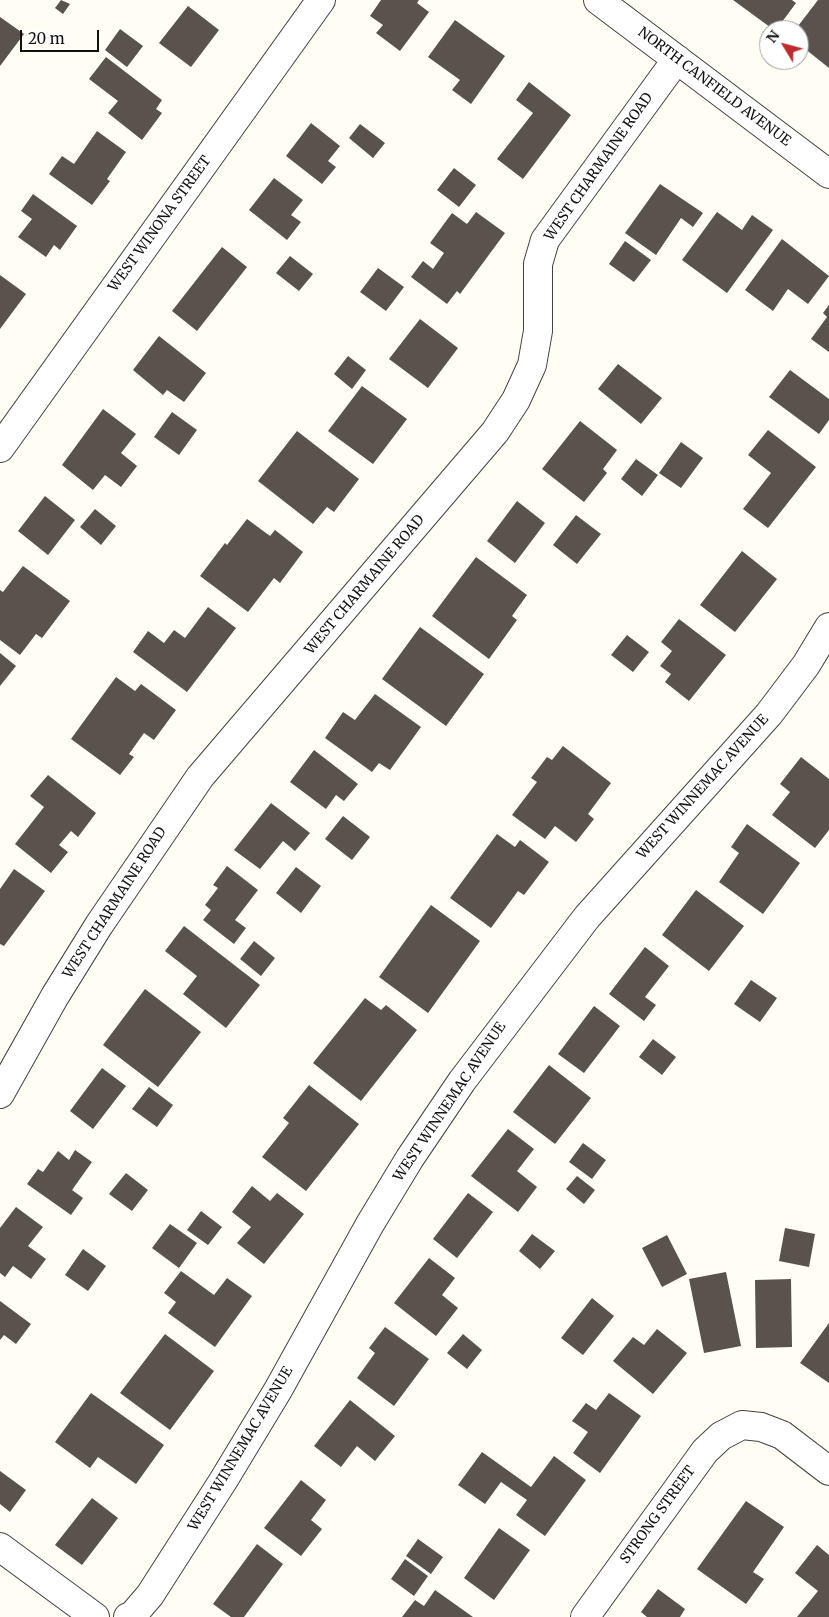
<!DOCTYPE html>
<html>
<head>
<meta charset="utf-8">
<style>
	body { margin:0 }
	#map { position:relative; width:829px; height:1617px; overflow:hidden; background:#fffdf4; font-family:Merriweather,serif }
	canvas { display:block }
	.north { position:absolute; left:759px; top:20px; width:50px; height:50px; box-sizing:border-box; background:#fff; border:1px solid #9f9f9f; border-radius:50%; rotate:307deg; font-size:14px; font-weight:700; line-height:20px; text-align:center; color:#101010 }
	.north::after { content:''; display:block; margin:auto; width:18px; height:22px; background:#c0292d; clip-path:polygon(50% 0,100% 100%,50% 72%,0 100%) }
	.scale { position:absolute; left:20px; top:30px; width:79px; height:22px; box-sizing:border-box; border:2px solid #101010; border-top:0; padding-left:6px; font-size:15px; line-height:18px; white-space:nowrap; color:#101010; -webkit-text-stroke:4px #fff; paint-order:stroke }
</style>
</head>
<body>
<div id="map">
<canvas width="829" height="1617"></canvas>
<div class="north">N</div>
<div class="scale">20 m</div>
</div>
<script>
const context = document.querySelector('canvas').getContext('2d');
context.lineJoin = 'round';
function paint(path, color) { context.fillStyle = color; context.fill(path, 'evenodd'); }
const poly = rows => new Path2D(rows.map(r => 'M' + r).join(''));
function strokePath(path, color, width, dash) { context.strokeStyle = color; context.lineWidth = width; context.lineCap = dash ? 'butt' : 'round'; context.setLineDash(dash || []); context.stroke(path); }
function drawText(font, color, halo, rows, align = 'center') {
  context.font = font + ' Merriweather,serif'; context.lineWidth = 5; context.setLineDash([]); context.textBaseline = 'middle'; context.strokeStyle = halo; context.fillStyle = color; for (const [text, x, y, turn = 0] of rows) {
    context.save(); context.translate(x, y); context.rotate((+turn || 0) * Math.PI / 180); context.textAlign = isNaN(turn) ? turn : align; if (halo) context.strokeText(text, 0, 0); context.fillText(text, 0, 0); context.restore();
  }
}
const building = poly([
	[61,0,70,4,63,14,55,8],
	[381,0,419,0,417,3,429,12,400,51,376,33,383,25,370,16],
	[733,0,792,0,796,3,776,30,774,30],
	[818,0,829,0,829,68,799,44,799,30,795,30],
	[188,6,219,30,191,67,159,43],
	[0,17,24,34,0,66],
	[455,20,505,56,471,104,452,90,460,80,428,57],
	[120,29,143,46,127,67,105,50],
	[106,57,162,100,156,109,162,113,142,140,108,113,118,101,89,79],
	[529,82,571,115,523,179,497,159,533,113,516,100],
	[311,123,340,146,328,161,336,167,322,184,286,156],
	[360,124,385,143,373,158,349,138],
	[97,131,126,152,107,179,110,181,92,205,49,174,62,156,74,164],
	[454,168,476,185,459,207,437,190],
	[274,178,303,200,291,215,301,222,287,240,249,210],
	[660,184,703,213,693,227,681,218,656,255,625,233],
	[33,194,77,226,60,250,54,245,46,257,18,237,32,219,21,211],
	[476,212,505,233,460,294,457,291,447,304,411,277,423,261,433,269,444,253,430,243,452,213,467,224],
	[717,212,742,230,752,215,773,230,727,293,682,260],
	[782,239,829,276,808,304,788,289,773,311,745,290],
	[625,241,651,260,634,282,609,264],
	[222,247,247,267,197,331,172,311],
	[290,256,313,274,299,291,276,273],
	[378,268,404,287,386,311,360,292],
	[0,275,26,294,0,329],
	[829,305,829,352,811,339,827,317,823,313],
	[420,319,458,348,428,388,389,359],
	[159,336,206,373,184,402,167,390,163,395,133,370],
	[348,356,366,370,352,389,334,374],
	[618,364,662,398,641,424,598,389],
	[790,370,829,399,829,420,819,434,769,397],
	[362,386,407,419,373,464,328,431],
	[103,409,136,434,121,453,137,466,121,487,105,475,93,490,62,465],
	[172,412,197,430,179,455,154,437],
	[580,421,617,450,603,469,607,473,584,502,542,469],
	[768,430,816,467,768,528,743,509,771,473,748,455],
	[297,431,359,479,334,512,327,507,313,524,258,481],
	[681,442,703,458,681,488,659,473],
	[636,459,658,475,642,496,621,479],
	[45,496,75,520,48,555,18,531],
	[517,501,545,523,515,563,487,541],
	[95,509,116,526,101,545,80,527],
	[576,515,601,534,577,564,553,545],
	[247,519,270,536,275,530,303,552,280,583,274,578,248,612,200,576,225,543,227,545],
	[742,551,777,579,735,632,700,605],
	[476,557,527,595,512,616,517,620,489,659,432,616],
	[23,566,70,601,42,638,36,634,20,655,0,640,0,590,3,592],
	[208,607,236,628,187,692,133,652,148,631,164,643,174,630,185,638],
	[679,619,726,655,689,701,665,682,671,674,660,666,672,651,661,642],
	[420,627,484,674,446,726,382,679],
	[627,635,649,652,633,672,611,655],
	[0,653,16,666,0,686],
	[116,677,135,691,141,684,176,710,154,740,144,733,129,754,134,757,120,775,71,739],
	[375,694,421,727,390,770,379,763,372,772,325,738,343,712,355,720],
	[563,746,611,783,588,814,594,819,576,842,555,826,545,839,512,815,537,782,531,778,547,757,552,760],
	[314,750,358,784,344,801,336,795,326,809,290,782],
	[801,757,829,779,829,830,815,848,772,815,790,792,780,784],
	[48,775,96,813,78,837,71,831,59,845,68,852,51,873,15,844,44,807,30,796],
	[271,803,310,833,295,851,283,841,260,869,234,850],
	[343,816,370,837,352,860,325,839],
	[747,824,800,863,763,914,719,882,739,853,731,847],
	[497,834,515,847,520,840,549,862,524,895,518,891,491,928,450,898],
	[227,866,258,890,235,920,246,928,234,944,203,920,211,910,205,905,218,888,213,885],
	[296,867,321,886,301,913,276,893],
	[14,869,45,891,4,946,0,944,0,889],
	[696,890,744,926,709,971,662,935],
	[431,905,480,941,428,1013,379,977],
	[184,926,260,985,226,1028,183,994,197,976,165,951],
	[254,941,275,958,261,976,240,959],
	[645,947,669,966,645,997,656,1005,644,1021,609,994],
	[751,980,777,998,760,1022,734,1004],
	[145,989,201,1032,158,1087,103,1045],
	[365,998,381,1010,386,1005,417,1030,361,1101,313,1063],
	[594,1006,620,1026,584,1073,558,1054],
	[653,1039,676,1057,662,1075,639,1057],
	[549,1065,591,1098,555,1144,513,1112],
	[102,1068,126,1086,93,1129,70,1111],
	[309,1085,359,1124,306,1191,262,1157,289,1123,283,1118],
	[149,1087,173,1105,157,1127,132,1109],
	[508,1129,534,1149,517,1171,537,1187,518,1212,471,1176],
	[583,1143,606,1160,592,1179,569,1162],
	[75,1150,92,1162,72,1190,83,1198,71,1215,27,1184,38,1169,43,1172,58,1151,69,1160],
	[126,1173,148,1190,132,1211,109,1194],
	[577,1176,595,1190,584,1204,566,1189],
	[252,1186,270,1201,277,1193,304,1214,264,1264,237,1243,251,1227,232,1212],
	[468,1193,493,1212,457,1258,433,1239],
	[16,1207,43,1227,28,1246,46,1259,31,1279,13,1266,5,1277,0,1273,0,1228],
	[201,1211,222,1227,208,1245,187,1230],
	[170,1224,197,1243,179,1268,152,1248],
	[785,1228,815,1234,809,1267,779,1261],
	[532,1234,555,1251,540,1269,519,1251],
	[667,1235,687,1274,662,1287,642,1248],
	[83,1249,106,1266,88,1291,65,1275],
	[429,1258,455,1278,442,1295,458,1308,436,1336,394,1303],
	[181,1271,214,1295,227,1278,252,1296,215,1347,168,1313,176,1302,164,1293],
	[726,1272,741,1346,704,1353,689,1279],
	[791,1279,792,1347,756,1348,755,1280],
	[592,1298,614,1316,583,1355,561,1338],
	[0,1301,31,1324,16,1344,4,1335,0,1340],
	[829,1323,829,1383,800,1363],
	[385,1327,429,1359,394,1406,357,1378,375,1353,369,1348],
	[657,1329,687,1353,653,1394,613,1361,633,1337,644,1345],
	[165,1334,214,1371,170,1430,120,1393],
	[463,1334,482,1350,467,1369,447,1353],
	[91,1393,164,1445,136,1484,98,1457,90,1468,55,1442],
	[609,1393,641,1416,600,1473,573,1453,588,1432,572,1421,586,1403,596,1410],
	[350,1400,395,1436,375,1461,357,1446,341,1467,314,1446],
	[482,1452,531,1487,554,1456,586,1480,545,1536,516,1515,527,1500,501,1482,485,1504,458,1485],
	[0,1471,26,1490,10,1512,0,1504],
	[301,1480,326,1500,311,1520,322,1529,301,1556,264,1528],
	[92,1498,118,1518,82,1565,55,1545],
	[746,1501,784,1527,753,1572,764,1579,746,1604,697,1569],
	[499,1528,530,1550,494,1600,464,1578],
	[418,1539,443,1557,431,1574,406,1556],
	[257,1544,283,1564,244,1617,231,1617,213,1604],
	[817,1545,829,1555,829,1617,797,1617,818,1591,795,1573],
	[405,1559,428,1576,414,1596,391,1579],
	[658,1589,685,1609,680,1617,647,1617,641,1612],
	[435,1590,473,1617,402,1617,415,1600,424,1606]
]);
const minor = poly([
	[598,0,829,174],
	[0,448,321,0],
	[0,1094,55,996,99,925,200,777,495,432,516,400,532,365,538,331,538,264,545,240,677,59],
	[0,1547,95,1617],
	[128,1617,132,1616,150,1595,223,1481,278,1390,370,1224,410,1158,462,1081,587,917,769,714,806,665,829,627],
	[585,1617,705,1451,721,1436,742,1425,761,1427,782,1435,829,1471]
]);
const streetNames = [
	["NORTH CANFIELD AVENUE",714,87,37],
	["WEST CHARMAINE ROAD",599,167,-55],
	["WEST WINONA STREET",160,224,-54],
	["WEST CHARMAINE ROAD",365,585,-50],
	["WEST WINNEMAC AVENUE",703,787,-48],
	["WEST CHARMAINE ROAD",115,903,-57],
	["WEST WINNEMAC AVENUE",450,1102,-56],
	["WEST WINNEMAC AVENUE",241,1449,-59],
	["STRONG STREET",658,1515,-54]
];
paint(building, '#59524d');
strokePath(minor, '#434343', 30);
strokePath(minor, '#fff', 28);
drawText('14px', '#101010', '#fff', streetNames);
</script>
</body>
</html>
